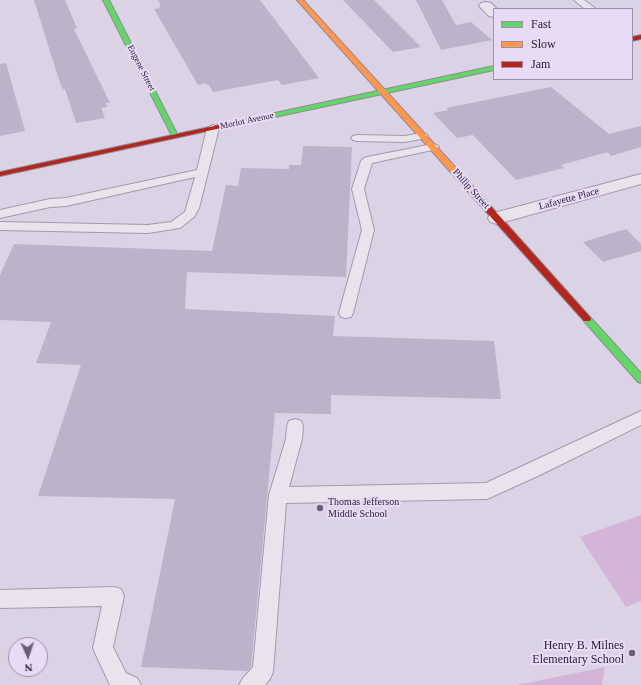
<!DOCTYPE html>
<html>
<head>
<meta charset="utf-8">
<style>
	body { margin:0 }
	#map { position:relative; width:641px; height:685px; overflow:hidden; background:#dcd2e5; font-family:"Times New Roman",serif }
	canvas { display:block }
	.legend { position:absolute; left:493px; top:8px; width:140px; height:72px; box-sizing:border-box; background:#e9daf5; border:1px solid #9d90ab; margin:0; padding:5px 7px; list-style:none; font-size:12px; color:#2a223b }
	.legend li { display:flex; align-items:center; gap:8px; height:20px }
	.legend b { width:20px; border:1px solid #9d90ab }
	.north { position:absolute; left:8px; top:637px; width:40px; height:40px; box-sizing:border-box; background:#e9daf5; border:1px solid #9d90ab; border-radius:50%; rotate:177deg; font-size:11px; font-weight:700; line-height:16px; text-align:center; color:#2a223b }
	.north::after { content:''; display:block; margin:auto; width:14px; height:18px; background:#686076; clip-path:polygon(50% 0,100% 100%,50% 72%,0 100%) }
</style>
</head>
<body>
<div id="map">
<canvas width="641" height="685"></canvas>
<ul class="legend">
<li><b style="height:5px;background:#63d668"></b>Fast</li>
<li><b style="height:5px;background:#ff974d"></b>Slow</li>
<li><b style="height:5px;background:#b3261e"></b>Jam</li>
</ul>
<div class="north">N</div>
</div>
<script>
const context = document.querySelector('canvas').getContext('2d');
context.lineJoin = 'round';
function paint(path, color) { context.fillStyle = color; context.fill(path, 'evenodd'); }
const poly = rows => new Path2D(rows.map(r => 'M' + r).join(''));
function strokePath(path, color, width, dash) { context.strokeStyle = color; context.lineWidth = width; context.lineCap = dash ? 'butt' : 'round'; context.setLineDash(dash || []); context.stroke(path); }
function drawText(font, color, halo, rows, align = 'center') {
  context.font = font + ' "Times New Roman",serif'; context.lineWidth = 4; context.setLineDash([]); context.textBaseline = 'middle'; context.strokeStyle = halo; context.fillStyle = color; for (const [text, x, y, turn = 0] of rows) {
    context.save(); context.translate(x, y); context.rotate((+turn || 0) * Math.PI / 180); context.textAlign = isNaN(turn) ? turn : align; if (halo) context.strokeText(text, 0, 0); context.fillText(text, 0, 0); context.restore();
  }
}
const green = poly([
	[641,515,641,601,626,607,580,537],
	[605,667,602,685,517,685]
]);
const building = poly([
	[34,0,65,0,77,28,74,29,110,103,106,103,107,107,101,108,105,118,76,123,65,89,63,90,59,80],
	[158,0,260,0,319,78,282,85,278,80,213,92,209,85,207,85,205,83,198,85,154,9,160,8,159,6,161,6],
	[343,0,374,0,421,47,393,52],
	[416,0,442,0,456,25,471,22,492,40,441,50],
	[6,63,25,131,0,136,0,64],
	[551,87,609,134,641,126,641,147,611,156,608,152,561,165,564,168,516,180,473,135,457,138,433,113,448,110,446,108],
	[303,146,352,147,346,277,187,272,185,309,335,316,333,336,494,341,501,399,331,395,331,414,275,413,251,667,247,671,141,667,175,499,38,496,81,365,36,363,51,322,0,320,0,275,14,244,212,251,226,185,238,186,241,168,289,169,289,165,301,165],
	[626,229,641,244,641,251,603,262,583,242]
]);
const lane = poly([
	[574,0,584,0,596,9,585,9,574,0],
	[213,125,219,128,199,208,194,217,180,228,148,233,0,230,0,222,148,225,171,222,185,212,195,177,66,206,50,207,0,218,0,210,50,199,66,198,197,170,207,128,213,125],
	[422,133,426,134,428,136,426,138,405,142,357,141,353,140,351,138,353,136,357,135,405,136,422,133],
	[433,144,437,145,439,147,437,149,372,163,364,189,374,230,353,313,351,317,346,318,341,317,339,313,362,230,352,189,361,161,363,159,367,157,433,144],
	[641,411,641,425,540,475,487,499,286,503,273,672,270,679,265,685,239,685,243,678,253,667,269,495,286,439,287,426,289,421,295,419,301,421,303,426,302,439,289,487,486,483,641,411],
	[114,587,121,589,124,596,113,647,126,673,137,678,141,685,110,685,96,655,93,648,102,606,0,608,0,590,114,587]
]);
const street = poly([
	[486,2,491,3,497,9,494,9,494,17,489,16,479,6,481,3,486,2],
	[641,174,641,184,497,224,490,222,488,218,490,214,641,174]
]);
const fast = poly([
	[103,0,109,0,178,136,177,137,173,137,172,136,103,0],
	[494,66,494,70,233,126,230,124,233,122,494,66],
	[587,316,590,317,641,373,641,383,638,382,584,321,583,319,587,316]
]);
const slow = poly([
	[297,0,303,0,478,192,478,196,472,196,297,0]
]);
const jam = poly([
	[641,35,641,39,632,41,632,37,641,35],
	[233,122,235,123,235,125,0,176,0,172,233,122],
	[472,192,478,192,590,317,591,319,590,321,584,321,472,196,472,192]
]);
const markers = [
	[320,508,4,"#686076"],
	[632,653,4,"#686076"]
];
const farStreetnames = [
	["Eugene Street",141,68,63],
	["Morlot Avenue",247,121,-12]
];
const streetNames = [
	["Philip Street",471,189,48],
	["Lafayette Place",569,199,-15]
];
const poiNames = [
	["Thomas Jefferson",328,502],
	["Middle School",328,514]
];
const nearPoinames = [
	["Henry B. Milnes",624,646],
	["Elementary School",624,660]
];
paint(green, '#d2b5d7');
paint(building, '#bab3c9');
strokePath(lane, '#a29aab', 2);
strokePath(street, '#a29aab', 2);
strokePath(fast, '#918a9b', 2);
strokePath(slow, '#918a9b', 2);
strokePath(jam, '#918a9b', 2);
paint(lane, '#e9e3ee');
paint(street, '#e9e3ee');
paint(fast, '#63d668');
paint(slow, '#ff974d');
paint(jam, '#b3261e');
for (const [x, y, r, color] of markers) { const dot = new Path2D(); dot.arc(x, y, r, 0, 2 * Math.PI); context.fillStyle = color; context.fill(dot); strokePath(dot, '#e9daf5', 1.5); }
drawText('9px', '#2a223b', '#e9daf5', farStreetnames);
drawText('10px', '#2a223b', '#e9daf5', streetNames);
drawText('10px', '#2a223b', '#e9daf5', poiNames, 'left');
drawText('12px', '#2a223b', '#e9daf5', nearPoinames, 'right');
</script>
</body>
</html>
